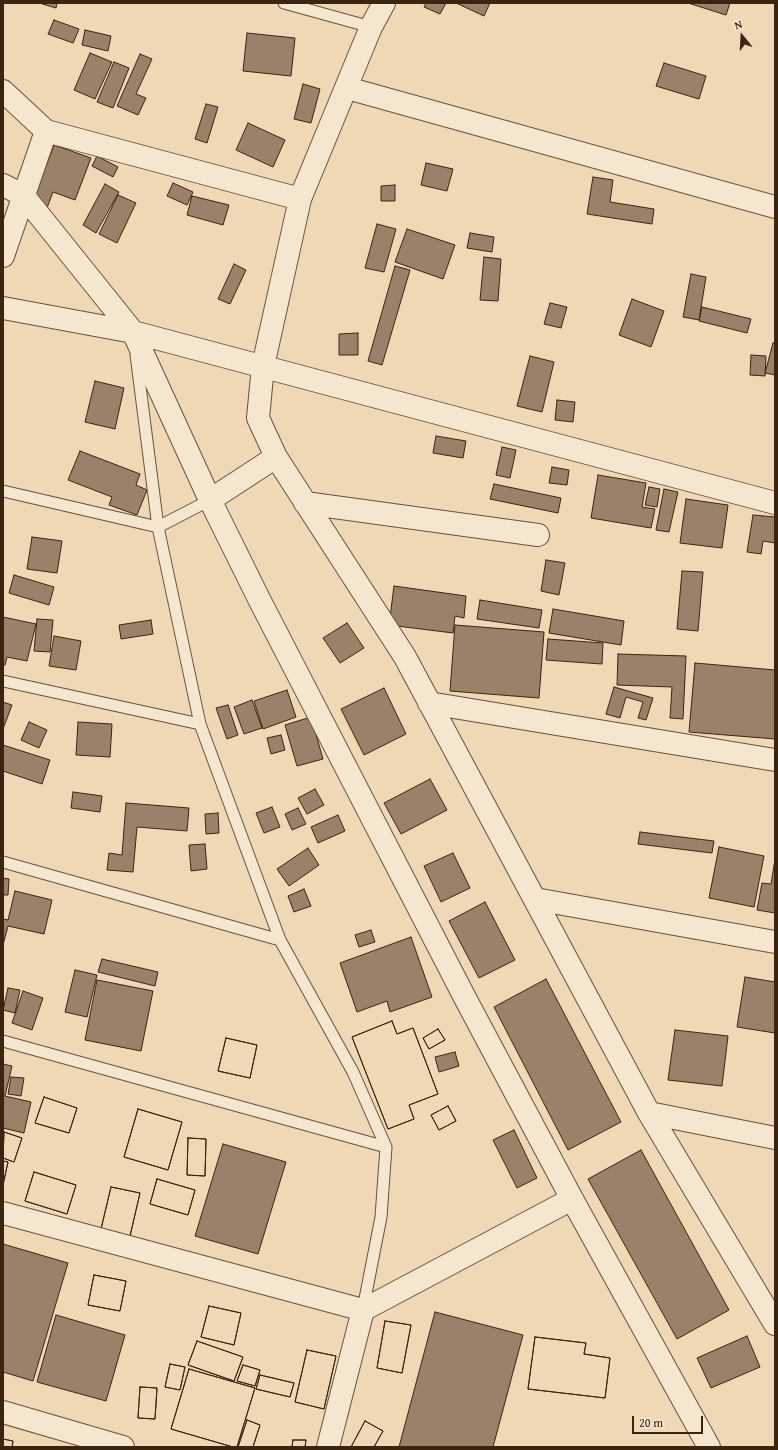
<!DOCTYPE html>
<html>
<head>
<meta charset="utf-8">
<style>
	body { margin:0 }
	#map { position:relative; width:778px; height:1450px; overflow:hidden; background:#efd8b5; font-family:"Gentium Book Plus",serif }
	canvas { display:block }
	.frame { position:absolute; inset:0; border:4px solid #3c2412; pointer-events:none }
	.north { position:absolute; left:722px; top:16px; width:40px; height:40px; -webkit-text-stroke:3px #f5e6cf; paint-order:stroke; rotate:342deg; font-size:11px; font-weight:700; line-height:16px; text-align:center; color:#3c2412 }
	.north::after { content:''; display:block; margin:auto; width:14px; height:18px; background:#3c2412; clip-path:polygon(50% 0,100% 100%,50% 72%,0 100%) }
	.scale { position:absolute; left:632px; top:1416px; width:71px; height:18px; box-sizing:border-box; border:2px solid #3c2412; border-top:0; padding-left:5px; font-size:12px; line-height:14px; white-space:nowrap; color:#3c2412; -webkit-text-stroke:3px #f5e6cf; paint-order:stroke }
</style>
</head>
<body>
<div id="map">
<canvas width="778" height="1450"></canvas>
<div class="frame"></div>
<div class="north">N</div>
<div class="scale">20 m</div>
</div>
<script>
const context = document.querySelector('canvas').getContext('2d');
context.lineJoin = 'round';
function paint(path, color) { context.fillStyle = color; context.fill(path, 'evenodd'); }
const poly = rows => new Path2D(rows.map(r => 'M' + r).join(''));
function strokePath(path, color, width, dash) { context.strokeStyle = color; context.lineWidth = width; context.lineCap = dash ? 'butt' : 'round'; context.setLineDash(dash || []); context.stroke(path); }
const building = poly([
	[39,3,57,3,56,8,39,3],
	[426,3,446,3,440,14,424,7,426,3],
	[456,3,490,3,484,16,456,3],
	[688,3,730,3,726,15,688,3],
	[54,20,79,29,73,43,48,34,54,20],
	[85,30,111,36,108,51,82,45,85,30],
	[247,33,295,38,291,76,243,71,247,33],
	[90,53,112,62,95,99,74,90,90,53],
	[140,54,152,59,136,94,146,98,138,115,117,106,140,54],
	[114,62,129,68,113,108,97,102,114,62],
	[664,63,706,76,699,99,656,86,664,63],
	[303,84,320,89,311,123,294,119,303,84],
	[206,104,218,107,207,143,195,139,206,104],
	[248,123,285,140,273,167,236,150,248,123],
	[54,145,91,158,75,200,53,192,47,208,32,203,54,145],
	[97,156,118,167,113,177,92,166,97,156],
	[426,163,453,169,447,191,421,185,426,163],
	[593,177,613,180,610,202,654,209,652,224,587,214,593,177],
	[173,183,193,192,187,205,167,196,173,183],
	[105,184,119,192,96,233,83,225,105,184],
	[395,185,395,201,381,201,381,186,395,185],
	[118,195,136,203,117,243,99,234,118,195],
	[192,196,229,205,223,225,187,215,192,196],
	[377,224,396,229,384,272,365,268,377,224],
	[407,229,455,245,443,279,395,262,407,229],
	[470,233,494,237,492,252,467,248,470,233],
	[484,257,501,259,498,301,480,300,484,257],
	[234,264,246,270,230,304,218,299,234,264],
	[395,266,410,270,382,365,368,361,395,266],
	[691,274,706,277,699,320,683,317,691,274],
	[632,299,664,311,651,347,619,335,632,299],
	[550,303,567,307,561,328,544,324,550,303],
	[702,307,751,319,747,333,699,321,702,307],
	[358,333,358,355,339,355,339,334,358,333],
	[773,343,775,344,775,375,765,373,773,343],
	[751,355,766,356,765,376,750,375,751,355],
	[530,356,554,362,542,412,517,406,530,356],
	[95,381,124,388,115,429,85,422,95,381],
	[557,400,575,402,573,422,555,420,557,400],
	[436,436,466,441,463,458,433,453,436,436],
	[502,447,516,450,510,478,496,475,502,447],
	[80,451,140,474,136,485,147,490,137,515,109,505,112,497,68,480,80,451],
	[552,467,569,470,567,485,549,483,552,467],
	[598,475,646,483,642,507,655,509,651,528,591,518,598,475],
	[494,484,561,498,558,513,490,499,494,484],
	[649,487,660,489,657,507,645,505,649,487],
	[664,489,678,492,669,532,656,530,664,489],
	[686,499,728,505,722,548,680,543,686,499],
	[753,515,775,517,775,543,763,541,761,554,747,552,753,515],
	[32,537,62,541,57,573,27,569,32,537],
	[546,560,565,563,559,595,541,591,546,560],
	[682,571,703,572,698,631,677,629,682,571],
	[14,575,54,587,49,605,9,593,14,575],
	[394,586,466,596,464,618,455,616,453,633,389,625,394,586],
	[480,600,542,610,539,628,477,619,480,600],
	[553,609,624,621,621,645,549,633,553,609],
	[3,617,36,624,27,661,7,657,5,665,3,665,3,617],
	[37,619,53,620,50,652,34,651,37,619],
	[151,620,153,634,121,639,119,625,151,620],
	[347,623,364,648,340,663,323,638,347,623],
	[455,625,544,632,539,698,450,691,455,625],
	[54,636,81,641,76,670,49,666,54,636],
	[548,639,603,643,602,664,546,660,548,639],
	[618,654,686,656,683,719,670,718,672,687,617,685,618,654],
	[695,663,775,670,775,739,689,732,695,663],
	[614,687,653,698,646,720,638,718,643,702,626,697,620,718,606,714,614,687],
	[384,688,406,734,364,755,341,709,384,688],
	[287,690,296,717,263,729,254,701,287,690],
	[252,700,262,728,244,734,234,707,252,700],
	[3,702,12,705,3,729,3,702],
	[228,705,238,735,227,739,216,708,228,705],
	[311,717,323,759,297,766,285,725,311,717],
	[29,722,47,730,39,748,21,740,29,722],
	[78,722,112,724,110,757,76,755,78,722],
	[281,735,285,750,271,754,267,738,281,735],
	[3,745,50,760,42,784,3,771,3,745],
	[430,779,447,810,401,834,384,803,430,779],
	[315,789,324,805,307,814,298,798,315,789],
	[73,792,102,796,100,812,71,808,73,792],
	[126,803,189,808,187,831,137,827,133,872,107,870,109,853,122,855,126,803],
	[272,807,280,827,264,833,256,813,272,807],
	[298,808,306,824,292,830,285,814,298,808],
	[218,813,219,833,206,834,205,814,218,813],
	[338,815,345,831,318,843,311,827,338,815],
	[640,832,714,841,712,853,638,844,640,832],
	[205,844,207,869,191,871,189,845,205,844],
	[719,847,764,856,754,907,709,898,719,847],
	[308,848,319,865,289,886,277,869,308,848],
	[453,853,470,888,441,902,424,866,453,853],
	[775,859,775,913,757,910,762,883,771,884,775,859],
	[3,878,9,879,8,895,3,895,3,878],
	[304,889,311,906,294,912,288,896,304,889],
	[15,891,52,900,44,934,8,926,3,945,3,919,8,920,15,891],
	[485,902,515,960,479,978,449,921,485,902],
	[371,930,375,942,359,947,355,935,371,930],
	[411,937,432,997,390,1012,387,1001,357,1012,340,963,411,937],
	[102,959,158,972,155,986,98,972,102,959],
	[75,970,97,975,87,1017,65,1012,75,970],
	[745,977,775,982,775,1033,737,1027,745,977],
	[546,979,621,1122,568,1150,494,1007,546,979],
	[97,980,153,991,141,1051,85,1040,97,980],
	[8,988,20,990,15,1013,3,1010,8,988],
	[23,991,43,998,32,1030,12,1023,23,991],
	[392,1021,397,1034,413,1028,438,1094,409,1105,414,1119,388,1129,352,1037,392,1021],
	[392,1021,397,1034,413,1028,438,1094,409,1105,414,1119,388,1129,352,1037,392,1021],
	[438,1029,445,1040,429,1049,423,1038,438,1029],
	[438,1029,445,1040,429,1049,423,1038,438,1029],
	[675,1030,728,1036,722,1086,668,1080,675,1030],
	[226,1038,257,1045,250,1078,218,1071,226,1038],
	[226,1038,257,1045,250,1078,218,1071,226,1038],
	[455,1052,459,1066,439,1072,435,1057,455,1052],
	[3,1064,12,1066,5,1096,31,1102,24,1133,3,1128,3,1064],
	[11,1077,24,1078,21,1096,8,1094,11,1077],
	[44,1097,77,1108,69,1133,35,1123,44,1097],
	[44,1097,77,1108,69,1133,35,1123,44,1097],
	[448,1106,456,1121,439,1130,431,1115,448,1106],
	[448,1106,456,1121,439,1130,431,1115,448,1106],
	[138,1109,182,1122,168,1170,124,1157,138,1109],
	[138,1109,182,1122,168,1170,124,1157,138,1109],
	[514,1130,537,1178,517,1188,493,1140,514,1130],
	[4,1132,22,1138,14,1162,3,1158,4,1132],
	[4,1132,22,1138,14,1162,3,1158,4,1132],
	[188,1138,206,1139,205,1176,187,1175,188,1138],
	[188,1138,206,1139,205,1176,187,1175,188,1138],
	[223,1144,286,1162,258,1254,195,1236,223,1144],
	[641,1150,729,1310,677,1339,588,1179,641,1150],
	[3,1161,8,1162,3,1185,3,1161],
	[3,1161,8,1162,3,1185,3,1161],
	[34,1172,76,1185,67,1214,25,1201,34,1172],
	[34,1172,76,1185,67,1214,25,1201,34,1172],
	[157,1179,195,1190,188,1215,150,1204,157,1179],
	[157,1179,195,1190,188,1215,150,1204,157,1179],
	[111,1187,140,1193,130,1236,101,1229,111,1187],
	[111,1187,140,1193,130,1236,101,1229,111,1187],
	[3,1244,68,1263,33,1381,3,1372,3,1244],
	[94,1275,126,1281,120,1311,88,1305,94,1275],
	[94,1275,126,1281,120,1311,88,1305,94,1275],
	[209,1306,241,1313,234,1345,201,1337,209,1306],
	[209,1306,241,1313,234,1345,201,1337,209,1306],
	[435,1312,523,1335,493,1447,399,1447,435,1312],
	[56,1315,125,1335,106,1401,37,1382,56,1315],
	[385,1321,411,1325,402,1373,377,1368,385,1321],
	[385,1321,411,1325,402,1373,377,1368,385,1321],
	[747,1336,760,1367,711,1388,697,1358,747,1336],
	[535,1337,586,1343,584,1354,610,1358,605,1398,528,1389,535,1337],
	[535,1337,586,1343,584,1354,610,1358,605,1398,528,1389,535,1337],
	[197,1341,243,1357,234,1381,188,1365,197,1341],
	[197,1341,243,1357,234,1381,188,1365,197,1341],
	[307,1350,336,1356,324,1409,295,1402,307,1350],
	[307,1350,336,1356,324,1409,295,1402,307,1350],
	[170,1364,185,1367,180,1390,165,1387,170,1364],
	[170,1364,185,1367,180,1390,165,1387,170,1364],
	[243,1365,260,1370,255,1386,237,1381,243,1365],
	[243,1365,260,1370,255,1386,237,1381,243,1365],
	[189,1369,255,1388,237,1447,233,1447,171,1429,189,1369],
	[189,1369,255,1388,237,1447,233,1447,171,1429,189,1369],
	[260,1375,294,1383,290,1397,256,1389,260,1375],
	[260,1375,294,1383,290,1397,256,1389,260,1375],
	[140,1387,157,1388,155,1419,138,1418,140,1387],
	[140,1387,157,1388,155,1419,138,1418,140,1387],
	[247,1420,260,1425,253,1447,238,1447,247,1420],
	[247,1420,260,1425,253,1447,238,1447,247,1420],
	[365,1421,383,1431,374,1447,351,1447,365,1421],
	[365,1421,383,1431,374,1447,351,1447,365,1421],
	[3,1439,13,1441,12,1447,3,1447,3,1439],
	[3,1439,13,1441,12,1447,3,1447,3,1439],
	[293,1440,306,1440,305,1447,292,1447,293,1440],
	[293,1440,306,1440,305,1447,292,1447,293,1440]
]);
const service = poly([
	[284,3,371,27],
	[136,355,158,527,200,724,280,940,353,1072,386,1147,381,1217,363,1309],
	[3,491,158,527,210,500],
	[3,681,200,724],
	[3,862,280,940],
	[3,1041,386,1147]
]);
const minor = poly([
	[384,3,371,27,300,199,263,366,258,418,276,457,405,657,649,1113,775,1324],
	[347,88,775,207],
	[3,91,46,131,300,199],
	[3,185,23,195,133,332,210,500,260,601,464,996,572,1199,709,1447],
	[3,256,46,131],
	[3,308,133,332,775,503],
	[210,500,276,457],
	[305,503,538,535],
	[429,703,775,760],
	[535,899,775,942],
	[649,1113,775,1138],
	[3,1213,363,1310,572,1199],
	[328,1447,363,1310]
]);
const tertiary = poly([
	[3,1412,123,1447]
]);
paint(building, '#998267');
strokePath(building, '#3c2412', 1);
strokePath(service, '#69513b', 13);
strokePath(minor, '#69513b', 24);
strokePath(tertiary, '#69513b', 24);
strokePath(service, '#f5e6cf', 11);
strokePath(minor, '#f5e6cf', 22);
strokePath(tertiary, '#f5e6cf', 22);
</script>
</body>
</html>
